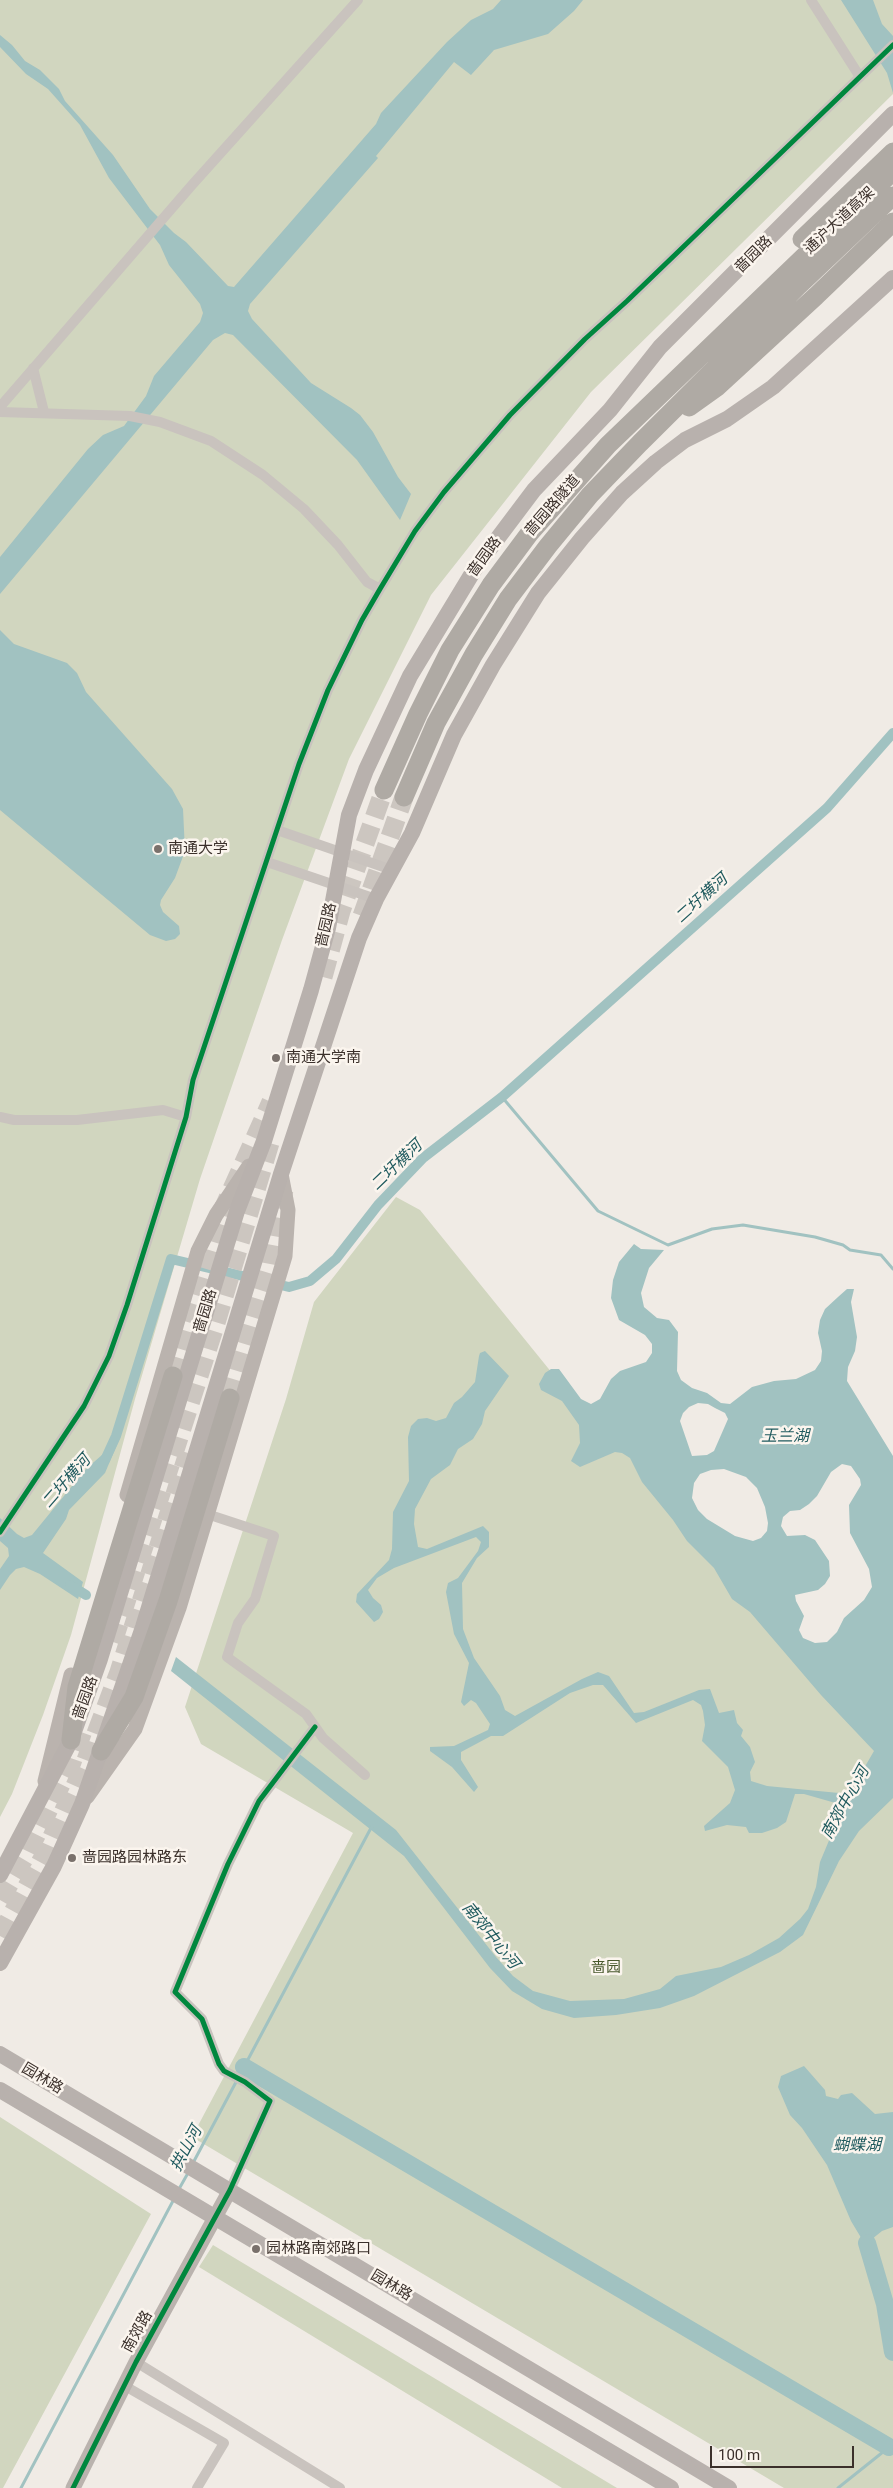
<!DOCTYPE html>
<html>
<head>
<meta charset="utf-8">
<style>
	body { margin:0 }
	#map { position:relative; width:893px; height:2488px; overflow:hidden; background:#f0ebe5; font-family:Roboto,sans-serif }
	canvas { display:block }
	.scale { position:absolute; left:710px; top:2446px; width:144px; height:22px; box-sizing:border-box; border:2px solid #3b302b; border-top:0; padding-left:6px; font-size:15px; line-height:18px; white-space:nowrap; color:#3b302b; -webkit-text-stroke:4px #fbf5ee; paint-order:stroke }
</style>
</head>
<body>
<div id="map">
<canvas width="893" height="2488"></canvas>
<div class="scale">100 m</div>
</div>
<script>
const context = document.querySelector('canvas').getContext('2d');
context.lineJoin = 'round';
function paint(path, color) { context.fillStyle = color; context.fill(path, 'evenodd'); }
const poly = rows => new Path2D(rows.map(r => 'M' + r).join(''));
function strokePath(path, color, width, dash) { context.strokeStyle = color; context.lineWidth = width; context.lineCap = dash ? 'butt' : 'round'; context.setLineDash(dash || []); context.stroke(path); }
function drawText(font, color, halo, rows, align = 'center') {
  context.font = font + ' Roboto,"Noto Sans SC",sans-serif'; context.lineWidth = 5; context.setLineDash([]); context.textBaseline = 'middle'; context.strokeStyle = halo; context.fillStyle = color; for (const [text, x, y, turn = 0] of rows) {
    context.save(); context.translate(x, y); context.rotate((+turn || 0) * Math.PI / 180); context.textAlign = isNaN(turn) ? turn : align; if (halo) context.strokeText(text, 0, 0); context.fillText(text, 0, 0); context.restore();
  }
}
const green = poly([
	[0,0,893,0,893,94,591,392,431,595,349,759,282,940,200,1179,135,1399,71,1635,43,1715,12,1794,0,1817],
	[396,1197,420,1210,582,1410,666,1484,837,1695,893,1709,893,2488,784,2488,192,2137,353,1833,201,1744,185,1707,286,1399,314,1302],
	[0,2117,151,2214,3,2488,0,2488],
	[213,2245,617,2488,562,2488,199,2267]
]);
const water = poly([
	[501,0,583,0,574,11,548,34,494,50,471,75,454,62,376,156,378,158,250,304,248,311,252,319,311,383,351,408,360,415,373,432,398,477,411,494,400,520,357,460,233,335,225,333,213,340,0,594,0,557,88,449,103,435,124,426,146,396,154,376,200,322,203,313,200,304,169,265,160,245,109,178,80,125,48,89,26,74,0,47,0,35,12,45,25,61,40,70,59,89,65,101,113,155,150,209,174,233,186,242,228,286,234,287,376,124,381,113,447,42,471,20,493,9],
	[841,0,873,0,882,24,893,36,893,93,887,73],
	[0,630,14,644,67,663,77,673,86,692,172,789,183,809,185,851,175,878,161,900,160,905,163,912,179,926,180,934,175,939,166,941,150,935,0,810],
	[634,1244,641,1249,664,1250,649,1268,641,1293,644,1307,657,1318,669,1320,678,1332,677,1371,681,1380,692,1388,707,1393,721,1403,730,1404,752,1387,774,1381,796,1379,815,1370,821,1361,822,1351,818,1333,820,1320,825,1309,838,1297,847,1289,854,1289,851,1302,857,1337,855,1351,848,1367,847,1381,893,1456,893,1798,859,1831,839,1861,803,1935,780,1952,694,1996,660,2008,616,2015,574,2018,542,2009,512,1991,490,1968,404,1856,171,1671,176,1657,396,1830,496,1957,513,1976,533,1991,570,2001,624,1999,660,1989,676,1976,721,1967,749,1955,779,1938,800,1919,808,1909,816,1887,820,1862,843,1807,839,1804,804,1794,795,1794,786,1822,777,1828,762,1833,749,1833,746,1827,727,1825,705,1831,704,1826,730,1803,735,1790,728,1767,702,1741,705,1725,703,1711,701,1705,693,1700,636,1723,603,1685,593,1685,570,1693,503,1736,491,1736,461,1752,461,1760,478,1787,474,1792,452,1767,430,1751,430,1747,454,1746,488,1730,490,1724,476,1703,471,1700,464,1706,461,1702,469,1663,454,1634,446,1592,448,1583,458,1578,478,1551,481,1542,476,1537,394,1568,377,1578,368,1590,373,1598,381,1605,383,1612,379,1619,374,1622,356,1602,357,1594,389,1560,392,1549,393,1512,409,1481,408,1437,411,1426,418,1419,427,1418,436,1421,446,1418,454,1403,462,1397,475,1382,479,1356,480,1353,485,1351,509,1376,485,1411,482,1424,473,1439,458,1449,450,1465,431,1479,415,1509,414,1524,418,1547,427,1549,483,1526,489,1532,489,1547,477,1558,462,1583,463,1629,474,1658,500,1696,505,1710,515,1716,582,1679,598,1672,609,1676,634,1713,644,1712,699,1690,710,1689,719,1713,734,1710,737,1723,743,1730,741,1736,750,1747,755,1762,750,1772,751,1781,767,1786,849,1794,874,1751,821,1695,750,1612,732,1599,714,1568,687,1541,673,1520,642,1482,630,1458,622,1453,615,1452,580,1467,571,1461,580,1443,579,1425,562,1401,541,1390,539,1384,545,1373,551,1369,559,1369,581,1399,591,1404,600,1399,611,1379,620,1371,646,1362,652,1353,652,1344,645,1335,619,1320,611,1298,613,1280,619,1262],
	[698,1403,708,1404,715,1408,725,1413,728,1419,714,1451,707,1455,692,1456,680,1421,683,1413,689,1407],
	[842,1464,851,1466,860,1479,861,1485,849,1505,850,1533,869,1569,872,1587,864,1600,844,1618,837,1632,827,1642,815,1643,803,1638,799,1630,804,1616,796,1601,795,1595,818,1590,825,1584,830,1576,829,1561,815,1540,805,1535,787,1536,781,1526,783,1517,790,1511,800,1510,809,1504,817,1496,831,1472],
	[724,1469,746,1477,757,1488,765,1507,768,1523,767,1531,761,1538,753,1541,735,1536,707,1519,698,1510,692,1498,694,1483,700,1474,711,1470],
	[119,1440,105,1473,69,1510,66,1519,43,1553,83,1582,78,1599,40,1574,24,1567,16,1569,10,1575,0,1590,0,1569,9,1556,8,1548,0,1541,0,1518,17,1534,24,1538,32,1535,86,1469],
	[804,2066,825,2090,826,2096,838,2099,841,2095,852,2093,875,2114,893,2112,893,2227,882,2231,867,2243,863,2241,851,2221,827,2165,802,2128,790,2115,778,2087,781,2076]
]);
const stream = poly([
	[502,1097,598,1211,668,1245,712,1229,743,1225,815,1237,843,1245,850,1250,881,1255,893,1269],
	[193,2163,372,1826],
	[179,2189,188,2173],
	[21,2488,174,2199],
	[838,2488,893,2444]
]);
const canal = poly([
	[105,1460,116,1436,171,1259,289,1287,310,1281,336,1259,378,1205,423,1158,502,1097,827,808,893,733],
	[70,1585,86,1595]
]);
const river = poly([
	[244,2067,889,2447],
	[867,2243,885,2304,893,2352]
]);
const highwayTunnel = poly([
	[362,916,404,797],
	[323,977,341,911,384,790],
	[173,1376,224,1207,271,1102],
	[230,1398,269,1270,285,1184],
	[113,1642,215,1326,270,1143],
	[0,1900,28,1852,72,1762,85,1725],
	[0,1936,42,1859,83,1768,119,1672,188,1453]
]);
const street = poly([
	[811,0,860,77],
	[33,368,44,412],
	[0,407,192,185,358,0],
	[0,412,130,416,160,422,211,441,263,475,304,509,338,545,367,582,380,589],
	[277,830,392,870],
	[267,862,376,899],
	[0,1117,14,1120,77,1120,163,1110,186,1117],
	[207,1514,274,1536,255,1599,238,1623,227,1657,306,1714,323,1738,365,1775],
	[0,1532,84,1406,109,1356,127,1305,186,1117,193,1080,299,764,328,690,362,620,380,589,415,531,444,492,510,415,585,339,627,301,893,45],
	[230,2190,270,2101,245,2082,224,2071,219,2064,202,2019,175,1992,228,1864,259,1801,315,1727],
	[136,2362,340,2488],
	[125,2386,224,2443,197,2488]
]);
const secondary = poly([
	[127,1495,198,1251,216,1215,249,1166],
	[45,1781,71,1675],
	[87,1797,135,1729,179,1608,285,1256,288,1210,281,1174],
	[73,2488,136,2362,230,2190]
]);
const primary = poly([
	[0,1875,71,1740,100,1659,237,1211,264,1141,311,990,328,928,349,815,366,770,410,676,476,567,534,490,610,410,660,347,893,114],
	[0,1963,54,1866,82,1804,143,1627,281,1174,359,938,376,899,412,833,454,735,493,665,538,593,582,538,622,493,656,462,685,440,727,419,773,387,893,278],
	[0,2054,729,2488],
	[0,2090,671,2488]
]);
const highway = poly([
	[802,239,893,152],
	[689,407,717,387,816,296,893,222],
	[384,790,418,714,450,650,491,585,529,534,608,445,893,171],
	[404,797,436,723,474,654,508,599,548,546,590,495,640,443,799,285,893,196],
	[71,1740,77,1687,173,1376],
	[101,1751,134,1697,168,1601,230,1398]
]);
const cycleway = poly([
	[0,1532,84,1406,109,1356,127,1305,186,1117,193,1080,299,764,328,690,362,620,380,589,415,531,444,492,510,415,585,339,627,301,893,45],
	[73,2488,136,2362,230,2190,270,2101,245,2082,224,2071,219,2064,202,2019,175,1992,228,1864,259,1801,315,1727]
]);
const markers = [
	[158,849,5,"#7a716c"],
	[276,1058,5,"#7a716c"],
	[72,1858,5,"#7a716c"],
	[256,2249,5,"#7a716c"]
];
const streetNames = [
	["通沪大道高架",840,221,-43],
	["啬园路",754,255,-45],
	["啬园路隧道",553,506,-49],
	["啬园路",485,557,-54],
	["啬园路",327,925,-77],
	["啬园路",206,1311,-73],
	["啬园路",86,1698,-70],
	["园林路",42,2079,31],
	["园林路",391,2286,31],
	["南郊路",138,2332,-61]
];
const poiNames = [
	["南通大学",168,849],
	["南通大学南",286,1058],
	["啬园路园林路东",82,1858],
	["园林路南郊路口",266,2249]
];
const parkNames = [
	["啬园",606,1968]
];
const waterNames = [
	["二圩横河",702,899,-42],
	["二圩横河",397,1166,-44],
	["玉兰湖",785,1437],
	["二圩横河",67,1482,-49],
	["南郊中心河",846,1803,-61],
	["南郊中心河",490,1936,51],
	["蝴蝶湖",857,2146],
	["拱山河",187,2149,-62]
];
paint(green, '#d1d6bf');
paint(water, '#a1c2c1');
strokePath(stream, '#a1c2c1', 3);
strokePath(canal, '#a1c2c1', 10);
strokePath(river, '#a1c2c1', 18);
strokePath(highwayTunnel, '#ccc6c0', 19, [19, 9]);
strokePath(street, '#c9c3be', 10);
strokePath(secondary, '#bab3ae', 15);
strokePath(primary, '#b8b1ad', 16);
strokePath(highway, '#afaaa4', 19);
strokePath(cycleway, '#00873e', 5);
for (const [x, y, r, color] of markers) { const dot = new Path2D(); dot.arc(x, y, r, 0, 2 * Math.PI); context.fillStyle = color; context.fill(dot); strokePath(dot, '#fbf5ee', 2); }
drawText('15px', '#3b302b', '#fbf5ee', streetNames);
drawText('15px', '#3b302b', '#fbf5ee', poiNames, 'left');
drawText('15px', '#4a5a2e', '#fbf5ee', parkNames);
drawText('italic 16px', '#1f5a5e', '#fbf5ee', waterNames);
</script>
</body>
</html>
